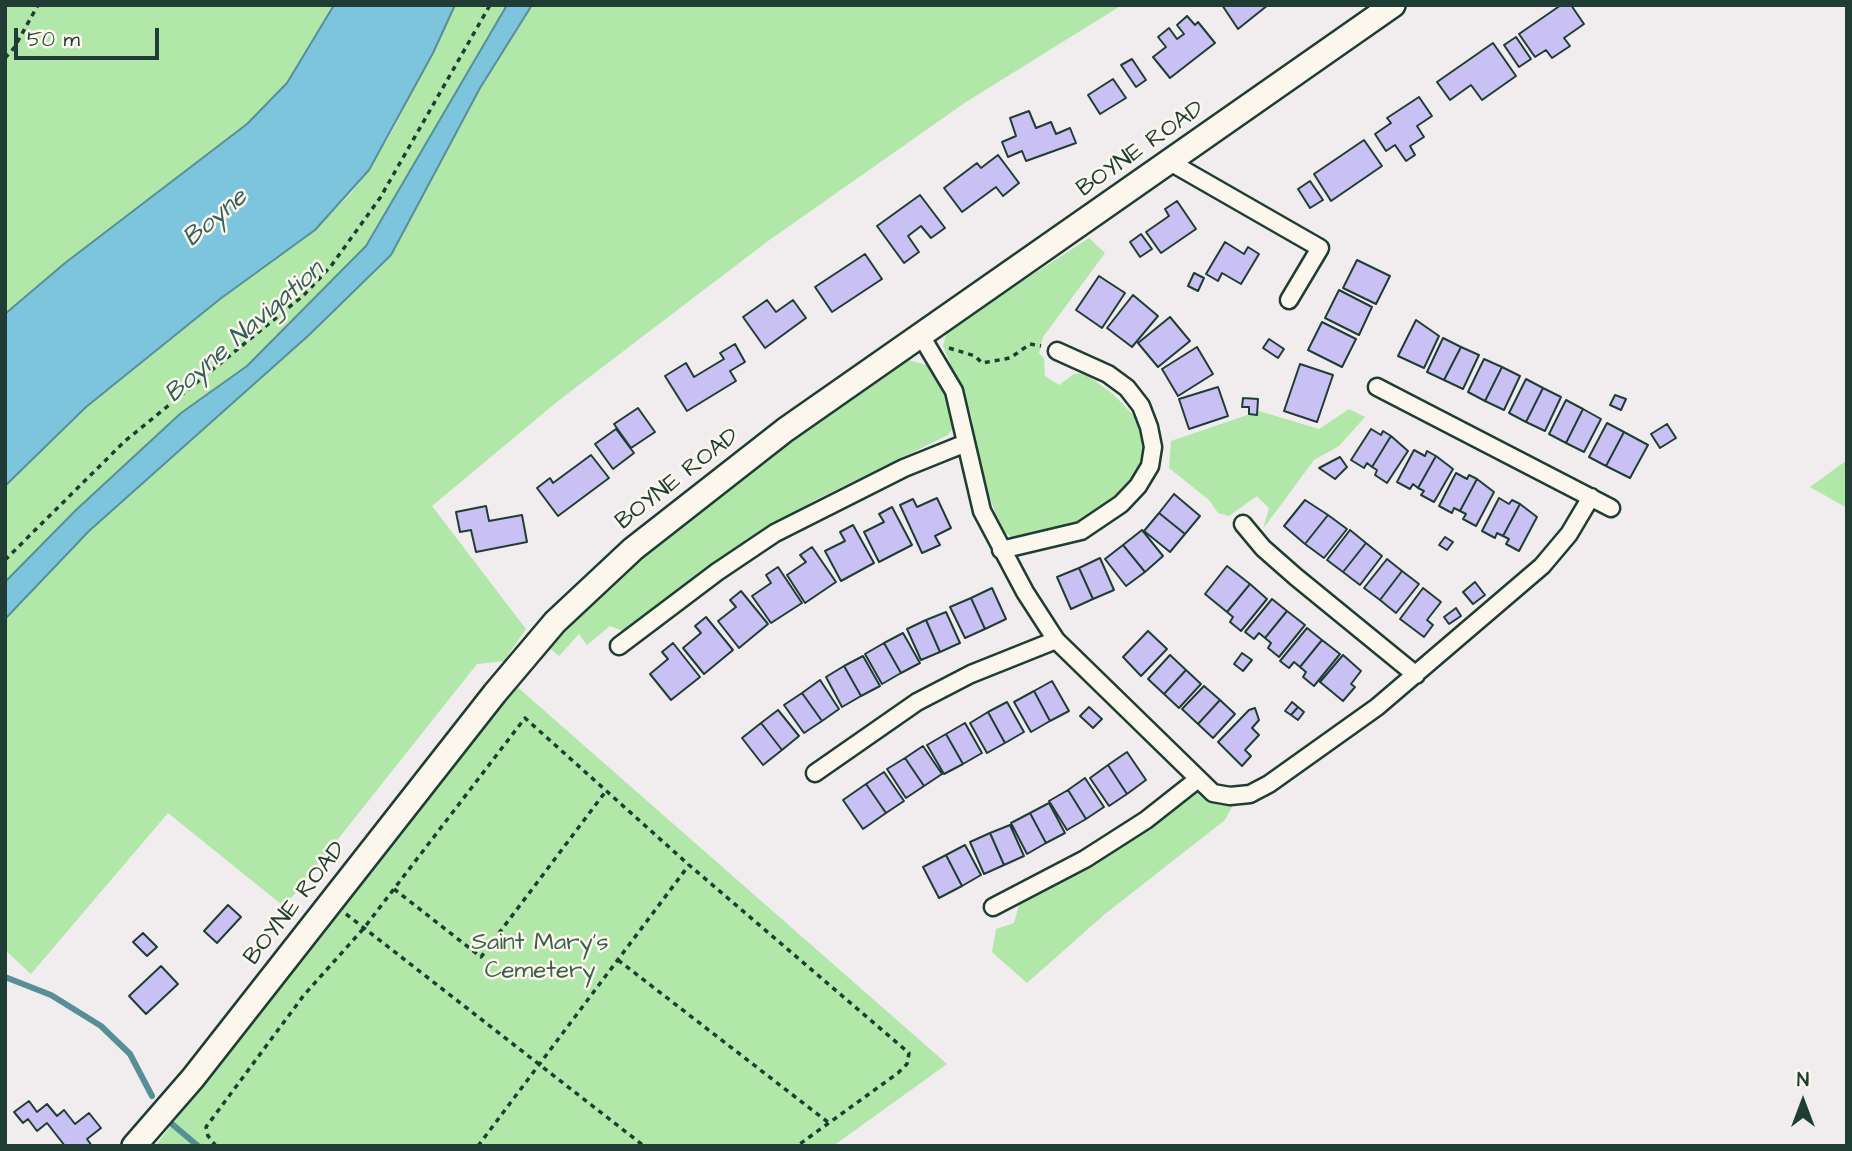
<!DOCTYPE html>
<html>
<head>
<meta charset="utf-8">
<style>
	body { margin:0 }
	#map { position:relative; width:1852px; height:1151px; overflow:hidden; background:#f1eced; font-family:"Architects Daughter",sans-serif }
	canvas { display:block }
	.frame { position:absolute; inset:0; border:7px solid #1f3d34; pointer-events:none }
	.north { position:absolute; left:1768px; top:1067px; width:70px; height:70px; -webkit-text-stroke:5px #fbf7ec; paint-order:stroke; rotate:0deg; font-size:19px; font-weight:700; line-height:28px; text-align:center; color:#1f3d34 }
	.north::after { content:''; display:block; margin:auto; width:24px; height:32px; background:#1f3d34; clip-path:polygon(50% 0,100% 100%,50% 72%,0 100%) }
	.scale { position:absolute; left:14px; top:28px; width:145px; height:32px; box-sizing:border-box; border:4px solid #1f3d34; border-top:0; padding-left:9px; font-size:21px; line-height:24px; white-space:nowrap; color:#1f3d34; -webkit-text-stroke:5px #fbf7ec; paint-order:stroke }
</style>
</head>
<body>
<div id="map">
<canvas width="1852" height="1151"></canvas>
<div class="frame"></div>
<div class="north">N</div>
<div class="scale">50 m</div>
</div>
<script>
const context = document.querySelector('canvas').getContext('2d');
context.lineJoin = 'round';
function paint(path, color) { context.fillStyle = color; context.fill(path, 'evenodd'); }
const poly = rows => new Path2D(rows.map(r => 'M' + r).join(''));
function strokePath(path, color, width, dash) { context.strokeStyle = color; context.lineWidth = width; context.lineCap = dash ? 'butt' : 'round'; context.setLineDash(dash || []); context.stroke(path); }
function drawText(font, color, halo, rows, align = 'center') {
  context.font = font + ' "Architects Daughter",sans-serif'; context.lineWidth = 5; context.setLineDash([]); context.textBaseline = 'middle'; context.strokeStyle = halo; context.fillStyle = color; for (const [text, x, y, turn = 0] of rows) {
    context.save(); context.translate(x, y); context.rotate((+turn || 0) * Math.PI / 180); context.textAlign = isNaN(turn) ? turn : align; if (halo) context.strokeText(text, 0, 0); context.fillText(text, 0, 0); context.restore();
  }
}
const green = poly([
	[5,5,334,5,287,83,247,124,65,263,5,314],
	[455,5,507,5,366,246,247,366,181,413,5,582,5,486,86,407,220,299,315,230,351,193,369,170,394,128],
	[532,5,1122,5,966,102,768,241,558,401,432,506,526,629,504,661,477,664,292,897,281,904,168,813,31,974,5,950,5,619,89,531,309,335,391,255,480,88],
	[1089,238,1105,253,1043,337,1039,353,1044,358,1045,376,1059,385,1074,374,1084,373,1113,394,1136,418,1145,452,1139,469,1109,503,1082,522,1013,538,1002,531,981,474,971,414,943,346,947,330],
	[905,359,930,366,949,399,954,417,953,428,948,435,815,500,702,572,629,629,623,631,610,626,587,645,579,634,559,656,548,647,638,552,796,431],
	[1349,409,1365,417,1339,446,1314,460,1263,529,1269,508,1257,496,1229,516,1218,513,1209,500,1169,468,1171,441,1259,411,1319,429],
	[1847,460,1847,508,1810,487],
	[515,685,947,1064,833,1146,155,1146],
	[1199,787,1235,801,1225,820,1105,914,1027,983,992,952,996,929,1014,923,1019,905,1128,842,1175,809]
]);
const water = poly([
	[334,5,455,5,433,53,369,170,315,230,220,299,86,407,5,486,5,314,65,263,247,124,287,83,334,5],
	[507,5,532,5,480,88,391,255,309,335,89,531,5,619,5,582,76,510,181,413,247,366,366,246,507,5]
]);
const stream = poly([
	[5,977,51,995,101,1026,130,1054,152,1096],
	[172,1124,198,1146]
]);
const building = poly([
	[1222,5,1268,5,1238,29,1222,5],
	[1561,5,1571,5,1584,24,1564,38,1570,46,1552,58,1546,50,1535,57,1519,34,1561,5],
	[1187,16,1195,25,1198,22,1215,43,1170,78,1153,57,1166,47,1158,37,1169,28,1177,39,1184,34,1177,25,1187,16],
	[1516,37,1531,59,1519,67,1504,45,1516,37],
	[1493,43,1516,76,1482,100,1471,85,1450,100,1437,82,1493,43],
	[1132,59,1146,80,1136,87,1121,65,1132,59],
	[1113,79,1126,98,1100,114,1088,95,1113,79],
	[1419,97,1432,116,1417,126,1424,137,1410,146,1415,155,1406,161,1395,145,1386,151,1375,134,1391,123,1387,118,1419,97],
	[1029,111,1036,128,1051,122,1056,134,1070,128,1076,143,1026,161,1022,151,1008,157,1002,142,1016,136,1010,118,1029,111],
	[1364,140,1382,166,1331,201,1314,174,1364,140],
	[998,155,1019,183,1003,196,996,187,962,212,944,188,977,163,981,168,998,155],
	[1310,181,1323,200,1310,208,1298,189,1310,181],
	[920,195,945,228,931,238,921,226,908,236,919,252,904,263,877,226,920,195],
	[1177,201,1196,229,1161,253,1146,232,1169,216,1165,209,1177,201],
	[1141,234,1152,249,1140,257,1130,242,1141,234],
	[1225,242,1244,254,1248,247,1259,254,1241,284,1222,273,1218,281,1206,274,1225,242],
	[865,254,882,279,832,312,815,287,865,254],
	[1357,260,1390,276,1376,304,1343,288,1357,260],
	[1194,273,1204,278,1198,291,1188,286,1194,273],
	[1099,276,1125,293,1102,328,1076,310,1099,276],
	[1339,290,1372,307,1359,335,1325,318,1339,290],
	[1133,295,1158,316,1132,347,1107,328,1133,295],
	[767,300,776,312,793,300,806,318,765,348,743,317,767,300],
	[1170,317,1190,341,1158,367,1138,343,1170,317],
	[1416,320,1439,336,1424,368,1398,356,1416,320],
	[1322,322,1356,339,1342,367,1308,350,1322,322],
	[1443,338,1461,347,1444,380,1427,372,1443,338],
	[1269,339,1284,349,1278,358,1263,348,1269,339],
	[735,344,745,362,730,371,736,381,687,411,665,376,686,363,694,377,724,359,720,353,735,344],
	[1197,347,1213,374,1178,396,1162,369,1197,347],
	[1461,347,1479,355,1463,389,1444,380,1461,347],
	[1484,359,1502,367,1485,401,1468,392,1484,359],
	[1300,364,1333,375,1317,422,1284,411,1300,364],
	[1502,367,1520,376,1504,410,1485,401,1502,367],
	[1526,379,1543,388,1526,422,1509,413,1526,379],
	[1218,387,1228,416,1189,429,1179,399,1218,387],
	[1543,388,1561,397,1545,431,1526,422,1543,388],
	[1615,395,1626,399,1621,410,1610,405,1615,395],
	[1243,398,1258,399,1257,415,1249,414,1249,407,1242,407,1243,398],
	[1566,400,1583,409,1566,443,1549,434,1566,400],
	[638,408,655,432,631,448,614,424,638,408],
	[1583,409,1601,419,1584,452,1566,443,1583,409],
	[1607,423,1624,432,1606,466,1589,457,1607,423],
	[1667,424,1676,438,1660,448,1651,434,1667,424],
	[616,429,634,453,613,469,595,444,616,429],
	[1371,429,1381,435,1383,431,1391,436,1372,467,1367,463,1364,468,1351,460,1371,429],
	[1624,432,1648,445,1630,478,1606,466,1624,432],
	[1391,436,1408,451,1387,483,1375,475,1377,470,1372,467,1391,436],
	[1414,450,1425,456,1427,451,1436,456,1418,488,1413,484,1410,489,1397,482,1414,450],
	[591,455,609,478,558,516,537,488,550,478,553,483,591,455],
	[1436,456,1453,469,1434,502,1421,495,1424,491,1418,488,1436,456],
	[1340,457,1347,467,1335,479,1319,468,1340,457],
	[1456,473,1467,479,1469,475,1477,479,1460,511,1454,508,1452,513,1439,506,1456,473],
	[1477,479,1494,492,1476,526,1463,519,1466,514,1460,511,1477,479],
	[1174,494,1200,516,1185,534,1159,513,1174,494],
	[937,498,951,528,935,536,940,545,922,553,900,505,913,499,917,507,937,498],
	[1499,498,1509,504,1512,500,1520,504,1503,536,1497,533,1495,538,1482,531,1499,498],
	[1305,500,1328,515,1305,544,1284,526,1305,500],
	[1520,504,1537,517,1519,551,1506,544,1509,539,1503,536,1520,504],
	[486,506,489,521,522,515,527,542,476,552,471,530,460,532,456,512,486,506],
	[892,507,912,545,879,562,864,532,884,522,879,514,892,507],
	[1159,513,1185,534,1170,552,1144,531,1159,513],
	[1328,515,1347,529,1324,558,1305,544,1328,515],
	[853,525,874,563,841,581,825,551,845,541,840,532,853,525],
	[1142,530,1163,556,1145,572,1123,545,1142,530],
	[1350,530,1366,543,1343,572,1327,560,1350,530],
	[1445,537,1453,542,1447,550,1439,545,1445,537],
	[1366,543,1382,556,1360,585,1343,572,1366,543],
	[1123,545,1145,572,1126,586,1105,559,1123,545],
	[812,547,836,582,805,603,787,575,806,562,800,555,812,547],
	[1100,558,1114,590,1093,599,1079,568,1100,558],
	[1387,559,1402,571,1380,600,1364,588,1387,559],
	[1227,566,1250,584,1227,612,1205,594,1227,566],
	[778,567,802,603,771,623,752,596,771,583,766,575,778,567],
	[1079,568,1093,599,1071,609,1057,577,1079,568],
	[1402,571,1419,584,1396,613,1380,600,1402,571],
	[1475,582,1485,595,1473,604,1463,592,1475,582],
	[1250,584,1267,599,1241,631,1230,622,1233,617,1227,612,1250,584],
	[992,588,1006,619,985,629,971,598,992,588],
	[1423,588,1441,602,1427,620,1433,625,1424,637,1400,619,1423,588],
	[741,591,768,624,739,648,718,621,736,607,730,600,741,591],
	[971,598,985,629,965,638,950,607,971,598],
	[1272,599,1287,611,1265,638,1259,633,1254,639,1245,632,1272,599],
	[1456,608,1461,616,1449,624,1444,617,1456,608],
	[1287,611,1305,625,1279,657,1268,648,1271,643,1265,638,1287,611],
	[946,612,960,643,940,652,926,620,946,612],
	[706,617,733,650,704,674,683,648,701,633,695,626,706,617],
	[926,620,940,652,921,660,907,629,926,620],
	[1307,628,1322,640,1300,667,1294,662,1289,668,1280,661,1307,628],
	[1148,631,1167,649,1141,676,1123,657,1148,631],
	[903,633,920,663,901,673,884,643,903,633],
	[1322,640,1340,654,1314,686,1303,677,1306,672,1300,667,1322,640],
	[673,643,700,677,671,700,650,674,668,659,662,652,673,643],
	[884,643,901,673,882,684,865,654,884,643],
	[1242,653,1252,660,1243,671,1234,664,1242,653],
	[1170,655,1186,670,1164,694,1148,679,1170,655],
	[1343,655,1361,671,1351,684,1355,687,1343,701,1320,682,1343,655],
	[863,656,880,686,861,696,844,666,863,656],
	[844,666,861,696,842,707,826,677,844,666],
	[1186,670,1201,684,1179,708,1164,694,1186,670],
	[820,680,839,709,822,721,802,693,820,680],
	[1052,681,1069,711,1050,721,1034,691,1052,681],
	[1204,686,1220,700,1198,724,1182,709,1204,686],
	[1034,691,1050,721,1031,732,1014,702,1034,691],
	[802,693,822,721,804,733,784,705,802,693],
	[1220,700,1235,714,1213,738,1198,724,1220,700],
	[1007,702,1024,732,1005,743,988,712,1007,702],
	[1292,702,1298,707,1291,715,1285,711,1292,702],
	[1089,707,1102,719,1093,728,1080,716,1089,707],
	[1298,707,1304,712,1298,720,1291,715,1298,707],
	[1255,708,1259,720,1252,728,1259,735,1245,750,1251,756,1242,766,1218,742,1249,710,1255,708],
	[778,710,799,736,782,750,761,723,778,710],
	[988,712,1005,743,987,753,970,723,988,712],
	[761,723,782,750,763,765,742,738,761,723],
	[965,723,982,753,963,764,946,734,965,723],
	[946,734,963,764,944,774,927,745,946,734],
	[923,746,942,774,924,786,905,758,923,746],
	[1127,752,1146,780,1127,794,1108,765,1127,752],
	[905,758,924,786,906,798,887,769,905,758],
	[1108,765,1127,794,1109,806,1090,778,1108,765],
	[884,772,904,801,886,813,866,784,884,772],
	[1085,778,1104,807,1086,819,1068,790,1085,778],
	[866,784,886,813,863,829,843,800,866,784],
	[1068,790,1086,819,1067,830,1049,801,1068,790],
	[1049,803,1065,833,1046,843,1030,813,1049,803],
	[1030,813,1046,843,1027,854,1011,823,1030,813],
	[1010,825,1024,856,1004,865,990,833,1010,825],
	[990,833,1004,865,984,874,970,842,990,833],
	[965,845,981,875,962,886,946,855,965,845],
	[946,855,962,886,939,898,923,867,946,855],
	[228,905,241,917,217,943,204,931,228,905],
	[143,933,157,947,147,956,133,942,143,933],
	[161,966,178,984,146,1014,129,996,161,966],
	[29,1101,37,1112,47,1104,57,1116,64,1110,75,1124,89,1113,101,1128,87,1139,92,1146,65,1146,47,1123,37,1131,28,1119,23,1123,14,1112,29,1101]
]);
const path = poly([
	[5,58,14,48,38,5],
	[949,348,975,356,982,363,1010,358,1030,344,1041,346],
	[5,560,125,441,304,295,331,266,380,198,490,5],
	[394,889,481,957,606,791],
	[346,914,644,1146],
	[618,960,829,1123],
	[216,1146,208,1136,206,1127,304,995,364,928,525,718,689,865,909,1053,907,1064,898,1073,797,1146],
	[478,1146,689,865]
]);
const street = poly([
	[1170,162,1320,248,1289,300],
	[920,334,954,391,982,511,1025,592,1056,640,1213,793,1230,796,1250,794,1269,784,1377,707,1542,566,1569,534,1591,497],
	[1377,387,1611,508],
	[1243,524,1263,548,1296,577,1416,675],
	[1001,550,1081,531,1121,504,1138,486,1150,466,1153,447,1149,427,1141,406,1127,388,1108,374,1057,351],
	[619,646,717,572,775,533,904,468,966,443],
	[815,773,917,702,971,674,1056,640],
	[993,907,1085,859,1146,820,1198,779]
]);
const secondary = poly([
	[134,1146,193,1078,495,693,555,622,633,549,785,430,1393,5]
]);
const streetNames = [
	["BOYNE ROAD",1141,150,-35],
	["BOYNE ROAD",678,480,-38],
	["BOYNE ROAD",296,904,-52]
];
const parkNames = [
	["Saint Mary's",540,944],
	["Cemetery",540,972]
];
const waterNames = [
	["Boyne",216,219,-40],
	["Boyne Navigation",245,333,-41]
];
paint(green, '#b1e7a9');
paint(water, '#7dc5dd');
strokePath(water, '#578f99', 2);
strokePath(stream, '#578f99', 6);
paint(building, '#c9c1f3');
strokePath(building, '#1f3d34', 2);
strokePath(street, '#1f3d34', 21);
strokePath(secondary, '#1f3d34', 28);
strokePath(path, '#1f3d34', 3.5, [5, 5]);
strokePath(street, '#fbf7ec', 16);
strokePath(secondary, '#fbf7ec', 23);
drawText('24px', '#1f3d34', '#fbf7ec', streetNames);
drawText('24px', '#3c5f4b', '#fbf7ec', parkNames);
drawText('italic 26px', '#365f5e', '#fbf7ec', waterNames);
</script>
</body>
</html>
